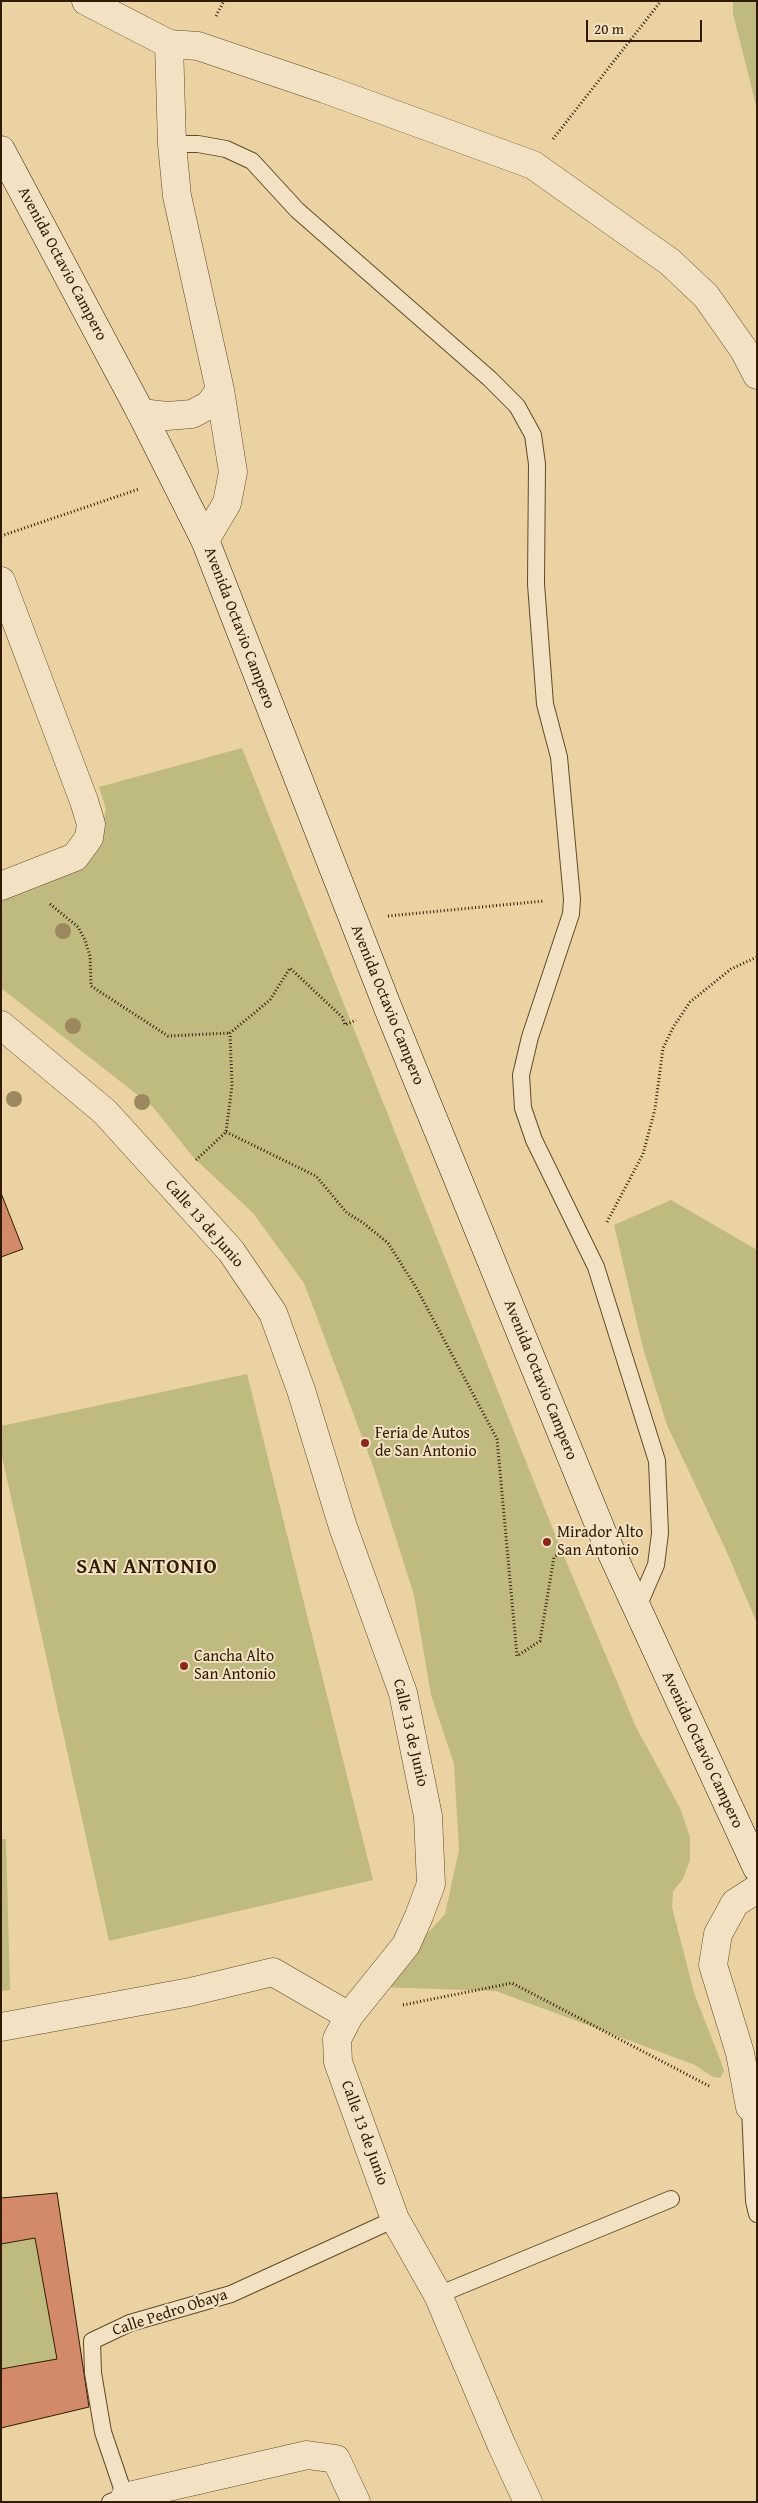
<!DOCTYPE html>
<html>
<head>
<meta charset="utf-8">
<style>
	body { margin:0 }
	#map { position:relative; width:758px; height:2503px; overflow:hidden; background:#ebd2a2; font-family:"Gentium Book Plus",serif }
	canvas { display:block }
	.frame { position:absolute; inset:0; border:2px solid #321c01; pointer-events:none }
	.scale { position:absolute; left:586px; top:20px; width:116px; height:22px; box-sizing:border-box; border:2px solid #321c01; border-top:0; padding-left:6px; font-size:15px; line-height:18px; white-space:nowrap; color:#321c01; -webkit-text-stroke:4px #f2e2c3; paint-order:stroke }
</style>
</head>
<body>
<div id="map">
<canvas width="758" height="2503"></canvas>
<div class="frame"></div>
<div class="scale">20 m</div>
</div>
<script>
const context = document.querySelector('canvas').getContext('2d');
context.lineJoin = 'round';
function paint(path, color) { context.fillStyle = color; context.fill(path, 'evenodd'); }
const poly = rows => new Path2D(rows.map(r => 'M' + r).join(''));
function strokePath(path, color, width, dash) { context.strokeStyle = color; context.lineWidth = width; context.lineCap = dash ? 'butt' : 'round'; context.setLineDash(dash || []); context.stroke(path); }
function drawText(font, color, halo, rows, align = 'center') {
  context.font = font + ' "Gentium Book Plus",serif'; context.lineWidth = 4; context.setLineDash([]); context.textBaseline = 'middle'; context.strokeStyle = halo; context.fillStyle = color; for (const [text, x, y, turn = 0] of rows) {
    context.save(); context.translate(x, y); context.rotate((+turn || 0) * Math.PI / 180); context.textAlign = isNaN(turn) ? turn : align; if (halo) context.strokeText(text, 0, 0); context.fillText(text, 0, 0); context.restore();
  }
}
const green = poly([
	[733,1,757,1,757,109,733,14],
	[242,748,556,1537,636,1727,680,1808,690,1837,690,1860,683,1879,673,1891,672,1907,694,1993,721,2062,724,2071,720,2078,713,2077,695,2065,496,1991,379,1987,445,1914,459,1850,454,1764,431,1695,414,1595,373,1466,304,1283,253,1213,193,1157,153,1107,1,988,1,901,23,892,101,832,106,809,99,787],
	[671,1200,757,1250,757,1623,725,1548,667,1425,643,1348,614,1225],
	[247,1374,373,1880,109,1941,1,1452,1,1426],
	[1,1839,6,1839,10,1990,1,1991],
	[35,2238,57,2359,1,2369,1,2244]
]);
const building = poly([
	[1,1193,23,1249,1,1257,1,1193],
	[57,2193,89,2407,1,2428,1,2369,57,2359,35,2238,1,2244,1,2198,57,2193]
]);
const path = poly([
	[216,16,224,1],
	[553,139,661,1],
	[1,536,139,489],
	[50,904,78,927,85,940,90,956,91,986,168,1036,230,1033],
	[388,916,544,901],
	[226,1132,316,1176,347,1213,362,1222,388,1243,417,1289,497,1439,517,1656,540,1641,554,1557,571,1546],
	[196,1160,226,1132,232,1086,230,1033,270,1000,290,968,342,1017,345,1025,356,1020],
	[607,1222,643,1154,655,1109,663,1048,674,1026,690,1002,731,969,757,957],
	[403,2005,512,1983,711,2087]
]);
const lane = poly([
	[172,144,198,144,226,149,252,161,297,210,490,379,517,406,533,435,537,464,536,584,545,704,559,757,572,899,571,914,530,1037,521,1075,523,1108,534,1140,596,1267,657,1461,660,1533,656,1565,637,1609],
	[750,2107,754,2201,757,2214],
	[438,2295,671,2199],
	[110,2502,125,2497,103,2432,93,2373,92,2341,130,2323,231,2294,395,2219]
]);
const street = poly([
	[86,1,169,44,198,46,325,89,533,165,670,262,706,296,744,350,757,375],
	[169,44,172,144,177,196,220,390,233,472,227,503,205,540],
	[141,413,167,416,192,414,209,405,220,390],
	[1,581,84,801,91,824,89,838,75,857,1,886],
	[1,1025,105,1112,231,1251,273,1313,301,1390,343,1527,403,1693,428,1816,431,1884,419,1916,406,1945,349,2016,337,2039,338,2062,395,2219,438,2295,502,2446,528,2502],
	[1,2027,190,1992,273,1972,349,2016],
	[750,2107,740,2053,713,1965,718,1934,735,1903,757,1889],
	[125,2497,307,2455,336,2459,356,2502]
]);
const secondary = poly([
	[1,150,141,413,205,540,388,1008,602,1532,757,1868]
]);
const trees = [
	[63,931],
	[73,1026],
	[14,1099],
	[142,1102]
];
const markers = [
	[365,1443,5,"#8f2418"],
	[547,1542,5,"#8f2418"],
	[184,1666,5,"#8f2418"]
];
const streetNames = [
	["Avenida Octavio Campero",62,264,62],
	["Avenida Octavio Campero",239,628,69],
	["Avenida Octavio Campero",387,1005,68],
	["Calle 13 de Junio",204,1224,49],
	["Avenida Octavio Campero",540,1380,68],
	["Calle 13 de Junio",410,1733,77],
	["Avenida Octavio Campero",702,1750,65],
	["Calle 13 de Junio",364,2133,70],
	["Calle Pedro Obaya",170,2313,-18]
];
const poiNames = [
	["Feria de Autos",375,1434],
	["de San Antonio",375,1452],
	["Mirador Alto",557,1533],
	["San Antonio",557,1551],
	["Cancha Alto",194,1657],
	["San Antonio",194,1675]
];
const districtNames = [
	["SAN ANTONIO",147,1568]
];
paint(green, '#bfba7f');
paint(building, '#d38a6a');
strokePath(building, '#321c01', 1);
strokePath(lane, '#604a29', 18);
strokePath(street, '#604a29', 29);
strokePath(secondary, '#321c01', 29);
strokePath(path, '#321c01', 3, [1, 2.5]);
strokePath(lane, '#f2e2c3', 16);
strokePath(street, '#f2e2c3', 28);
strokePath(secondary, '#f2e2c3', 28);
context.fillStyle = '#9c885e';
for (const [x, y] of trees) { context.beginPath(); context.arc(x, y, 8, 0, 2 * Math.PI); context.fill(); }
for (const [x, y, r, color] of markers) { const dot = new Path2D(); dot.arc(x, y, r, 0, 2 * Math.PI); context.fillStyle = color; context.fill(dot); strokePath(dot, '#f2e2c3', 2); }
drawText('16px', '#321c01', '#f2e2c3', streetNames);
drawText('16px', '#321c01', '#f2e2c3', poiNames, 'left');
context.letterSpacing = '1px';
drawText('bold 21px', '#321c01', '#f2e2c3', districtNames);
context.letterSpacing = '0px';
</script>
</body>
</html>
